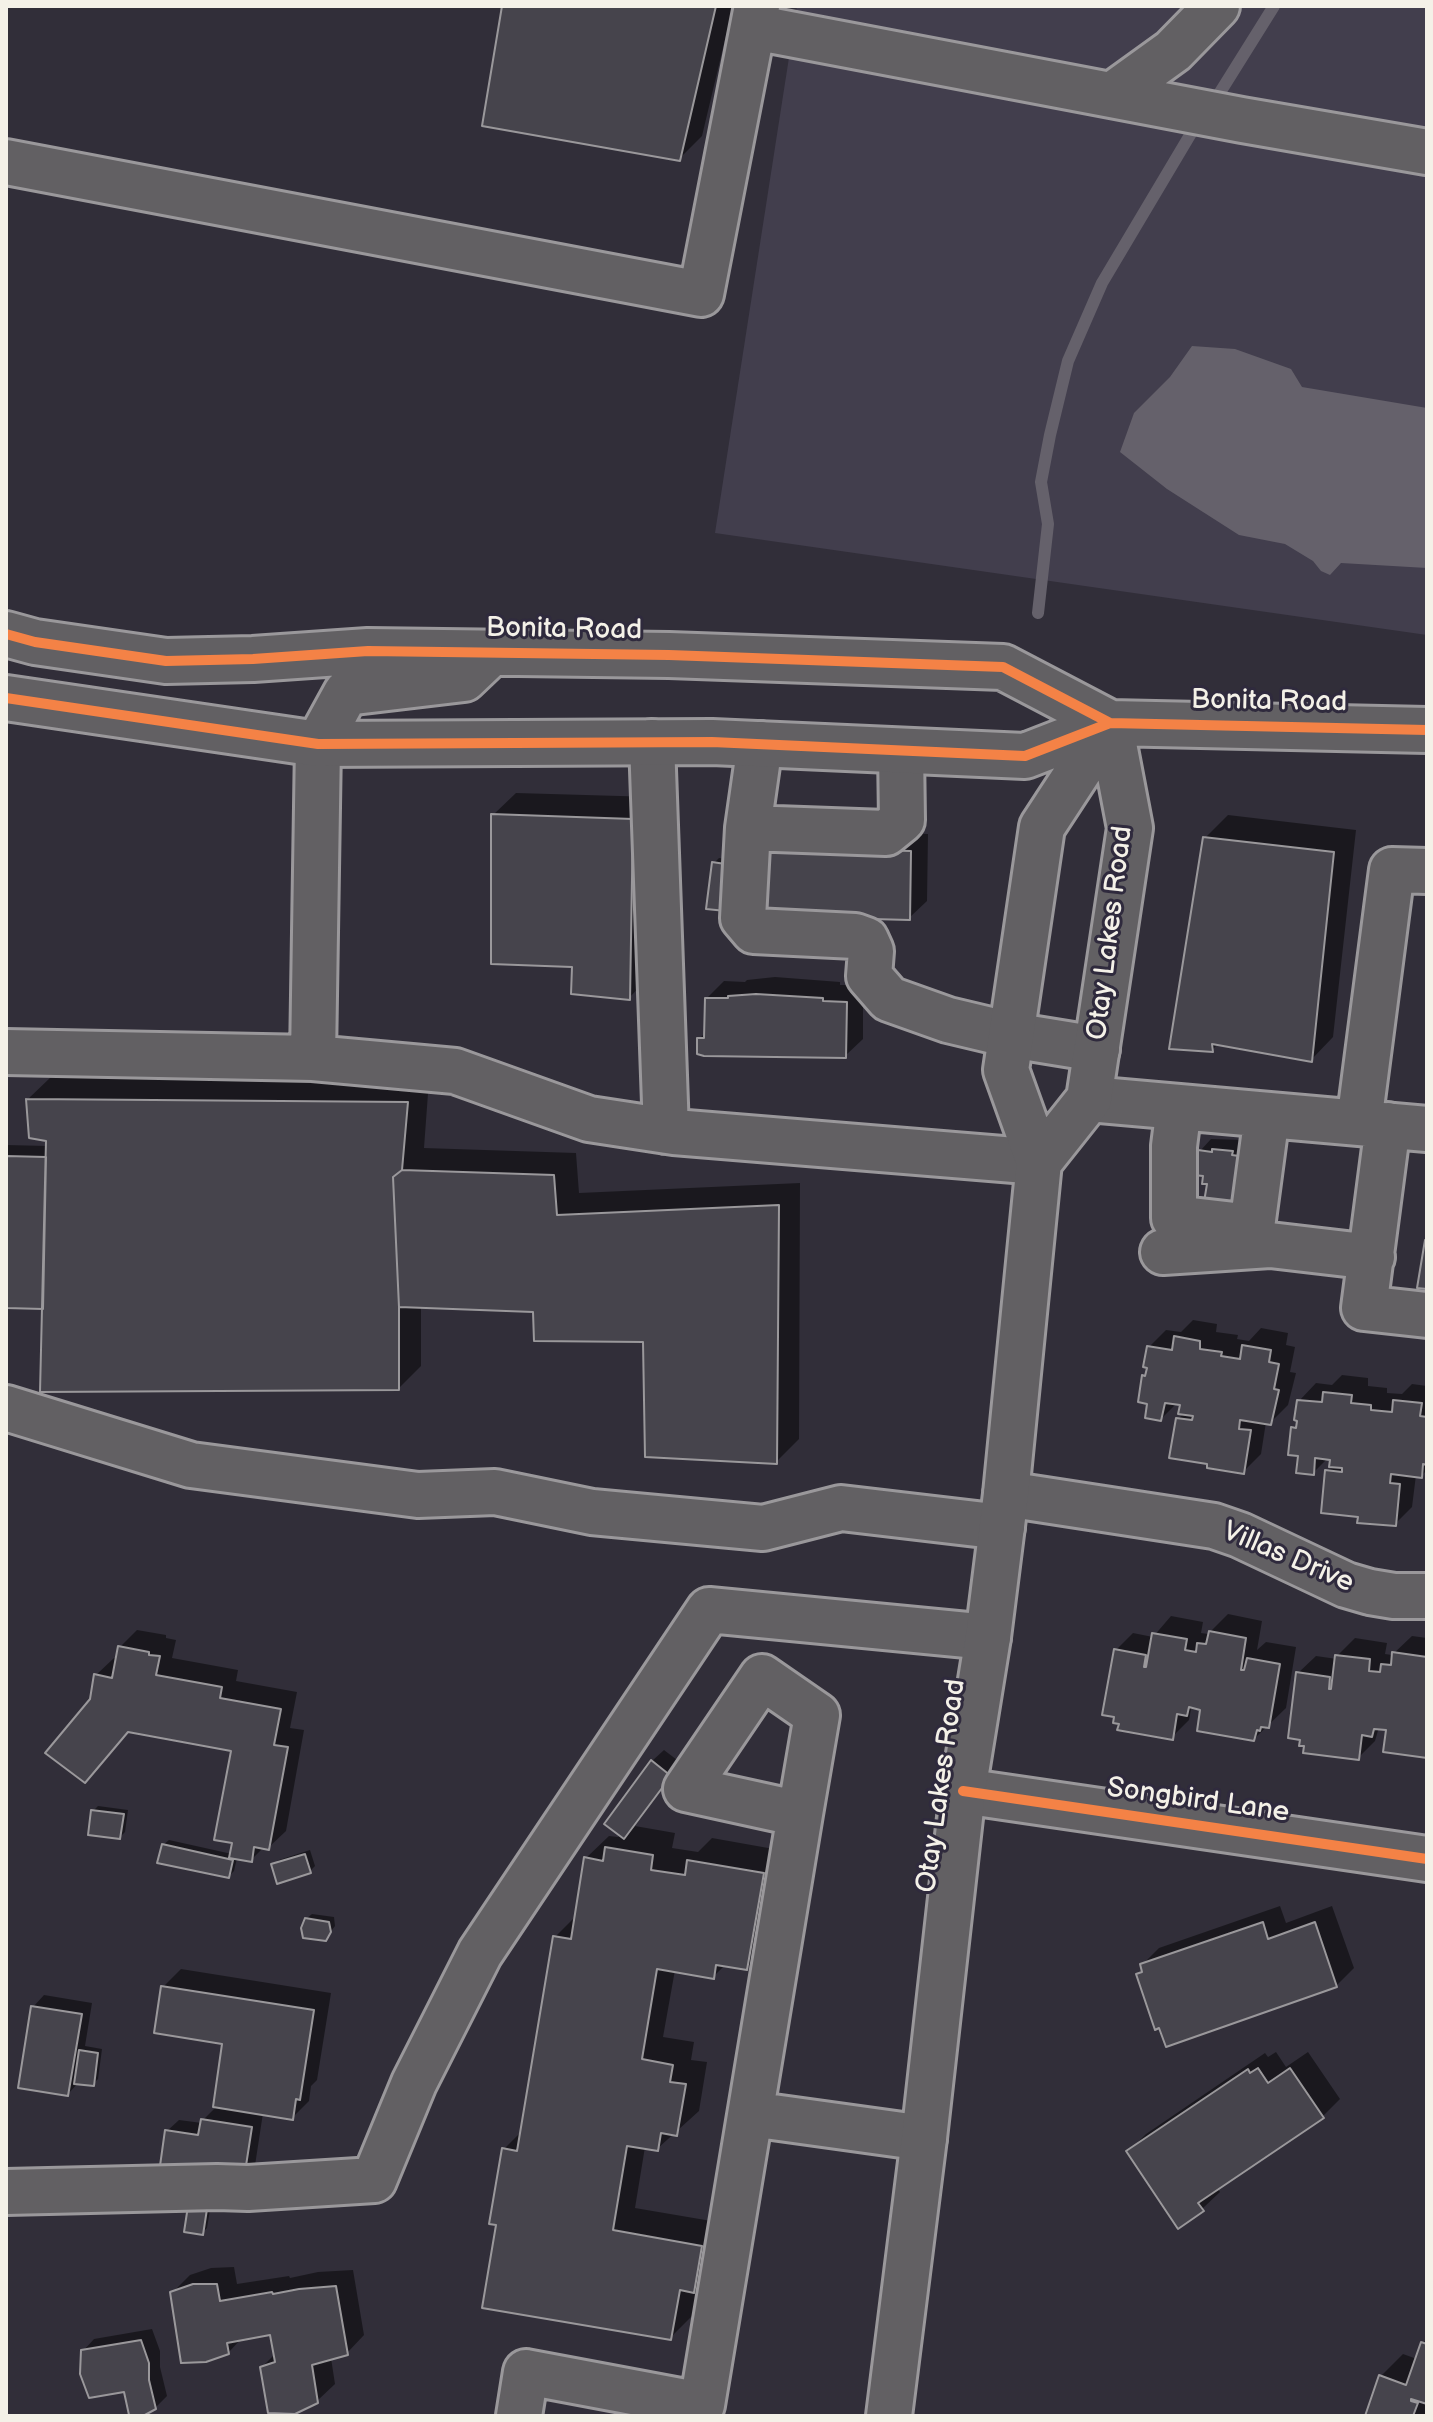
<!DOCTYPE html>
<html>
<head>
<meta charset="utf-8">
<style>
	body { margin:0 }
	#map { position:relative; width:1433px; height:2422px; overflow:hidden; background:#312e39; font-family:"Balsamiq Sans",sans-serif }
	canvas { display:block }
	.frame { position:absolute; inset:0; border:8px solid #f4f1e8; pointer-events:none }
</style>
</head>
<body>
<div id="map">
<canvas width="1433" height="2422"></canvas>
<div class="frame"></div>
</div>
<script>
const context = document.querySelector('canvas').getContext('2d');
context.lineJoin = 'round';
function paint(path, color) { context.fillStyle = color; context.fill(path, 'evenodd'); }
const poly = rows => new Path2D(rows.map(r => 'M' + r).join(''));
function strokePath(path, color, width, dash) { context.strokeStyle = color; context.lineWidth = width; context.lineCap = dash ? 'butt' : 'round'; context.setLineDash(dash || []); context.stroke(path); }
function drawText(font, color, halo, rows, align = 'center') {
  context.font = font + ' "Balsamiq Sans",sans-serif'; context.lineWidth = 6; context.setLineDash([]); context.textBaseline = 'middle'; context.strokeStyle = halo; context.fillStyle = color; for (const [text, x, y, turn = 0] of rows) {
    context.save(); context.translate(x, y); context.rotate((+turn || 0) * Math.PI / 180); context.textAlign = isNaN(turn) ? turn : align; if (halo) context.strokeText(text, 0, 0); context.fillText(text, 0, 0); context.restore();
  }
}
const green = poly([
	[797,6,1427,6,1427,635,715,533]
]);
const water = poly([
	[1192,346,1235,349,1291,369,1302,387,1427,408,1427,568,1341,563,1330,575,1321,571,1313,561,1285,544,1239,535,1167,489,1120,452,1134,413,1170,377]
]);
const shadow = poly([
	[504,6,733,6,702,136,679,159],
	[516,793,655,797,651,975,629,998,493,815],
	[1228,815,1356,830,1333,1037,1311,1060,1219,1043,1212,1050,1205,838],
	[778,831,928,834,927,901,909,918],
	[719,858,736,860,730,904,714,863],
	[775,977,840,982,840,985,863,985,863,1039,845,1056,699,1039,706,1032,707,998,724,981,745,982,747,980],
	[51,1077,429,1080,424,1148,576,1153,579,1193,800,1183,799,1439,776,1462,645,1340,535,1310,421,1306,421,1366,399,1388,44,1307,6,1306,6,1145,48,1146,48,1140,28,1099],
	[1211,1139,1243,1140,1251,1192,1209,1183,1200,1151],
	[1193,1320,1217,1324,1216,1332,1238,1335,1237,1339,1249,1341,1261,1328,1288,1333,1286,1345,1295,1347,1290,1372,1296,1373,1288,1405,1270,1423,1266,1422,1261,1454,1243,1472,1178,1419,1184,1413,1182,1403,1177,1403,1161,1419,1150,1402,1144,1376,1148,1372,1149,1347,1166,1330,1181,1332],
	[1342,1375,1368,1378,1368,1386,1387,1388,1387,1393,1402,1394,1412,1384,1427,1386,1427,1470,1421,1476,1416,1475,1412,1507,1395,1524,1360,1515,1327,1471,1331,1468,1333,1458,1329,1457,1313,1473,1300,1454,1293,1428,1299,1423,1299,1401,1316,1383,1332,1385],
	[1228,1614,1262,1621,1257,1650,1266,1642,1296,1647,1286,1708,1254,1739,1203,1708,1194,1706,1191,1709,1189,1720,1172,1737,1116,1650,1133,1633,1153,1637,1171,1616,1203,1622,1201,1633,1208,1634],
	[137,1630,166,1635,166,1638,176,1640,172,1658,238,1670,236,1681,297,1692,290,1728,304,1730,286,1831,268,1848,264,1847,251,1860,237,1858,234,1871,229,1876,163,1845,169,1840,232,1854,234,1841,233,1749,130,1730,85,1781,92,1700,96,1675,114,1658,118,1659,120,1647],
	[1412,1636,1427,1638,1427,1756,1388,1729,1379,1727,1375,1741,1358,1758,1298,1673,1316,1656,1337,1659,1337,1656,1355,1638,1387,1643,1385,1654,1392,1655],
	[664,1750,681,1763,635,1826,675,1833,672,1848,698,1852,712,1838,785,1851,769,1946,747,1968,725,1965,713,1977,675,1970,663,2037,694,2042,691,2060,707,2062,699,2111,657,2149,645,2147,635,2208,723,2223,716,2268,698,2286,693,2315,670,2338,498,2224,504,2149,522,2131,555,1937,577,1915,586,1858,609,1836,618,1837,621,1834,652,1761],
	[98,1806,128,1810,125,1832,120,1837,93,1811],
	[310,1850,315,1866,310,1871,273,1865,279,1860],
	[1280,1906,1286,1923,1332,1906,1354,1968,1336,1986,1138,1975,1143,1970,1142,1965,1159,1948],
	[312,1914,334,1917,335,1926,325,1939,306,1919],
	[181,1969,331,1993,317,2080,311,2086,309,2101,292,2118,263,2113,254,2172,167,2131,179,2120,202,2123,203,2120,217,2106,224,2042,163,1987],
	[44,1995,92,2003,85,2046,102,2049,98,2079,93,2084,79,2082,68,2094,33,2007],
	[1276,2052,1286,2067,1308,2052,1340,2099,1323,2116,1217,2188,1220,2192,1202,2209,1128,2152,1146,2134,1265,2053,1268,2057],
	[211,2204,207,2228,202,2233,187,2231],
	[234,2267,237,2284,289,2276,290,2278,318,2272,353,2270,364,2335,347,2353,331,2358,335,2384,317,2401,262,2367,275,2354,272,2333,242,2338,228,2353,172,2293,190,2275,211,2268],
	[152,2329,160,2351,160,2367,167,2396,155,2408,83,2351,94,2339],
	[1427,2339,1427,2416,1367,2416,1381,2376,1403,2354,1417,2359,1423,2343]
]);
const stream = poly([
	[1214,102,1274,6],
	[1038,613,1048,524,1041,482,1050,435,1068,361,1102,283,1193,130]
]);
const building = poly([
	[502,6,716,6,680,161,482,126,502,6],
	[491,814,633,819,630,1000,571,994,572,967,491,964,491,814],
	[1203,837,1334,852,1312,1062,1212,1044,1213,1052,1169,1049,1203,837],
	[758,847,911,851,910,920,757,916,758,847],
	[712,862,732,865,726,911,706,909,712,862],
	[756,994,823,998,823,1001,847,1002,846,1058,704,1056,697,1054,697,1038,704,1038,705,998,728,998,728,996,756,994],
	[26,1099,408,1102,402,1170,393,1177,399,1307,399,1390,40,1392,46,1141,29,1138,26,1099],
	[1212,1149,1233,1151,1232,1155,1246,1157,1243,1184,1235,1183,1234,1187,1243,1188,1241,1206,1204,1202,1207,1184,1202,1184,1203,1176,1194,1175,1198,1150,1212,1152,1212,1149],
	[6,1156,46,1157,43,1309,6,1308,6,1156],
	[402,1170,554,1175,557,1215,779,1205,777,1464,645,1457,643,1342,534,1341,533,1312,399,1307,393,1177,402,1170],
	[1425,1240,1427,1241,1427,1289,1417,1288,1425,1240],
	[1174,1336,1200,1341,1200,1349,1222,1352,1221,1356,1240,1359,1242,1345,1271,1350,1269,1362,1279,1364,1274,1389,1279,1390,1271,1425,1240,1420,1239,1429,1251,1430,1244,1474,1207,1468,1207,1464,1169,1458,1176,1418,1192,1420,1193,1416,1178,1414,1180,1405,1165,1403,1161,1421,1145,1418,1147,1404,1138,1402,1142,1375,1145,1376,1147,1368,1143,1367,1147,1346,1172,1350,1174,1336],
	[1323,1392,1352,1395,1351,1403,1371,1405,1371,1410,1392,1412,1393,1400,1422,1403,1420,1416,1427,1417,1427,1465,1423,1464,1422,1478,1391,1474,1390,1483,1400,1484,1396,1526,1357,1523,1358,1517,1321,1513,1325,1470,1342,1472,1342,1468,1329,1467,1330,1460,1315,1458,1314,1475,1296,1473,1298,1456,1288,1455,1291,1427,1296,1428,1297,1421,1294,1420,1297,1400,1322,1402,1323,1392],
	[1209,1631,1246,1638,1241,1670,1244,1670,1247,1658,1280,1664,1269,1728,1261,1727,1260,1731,1257,1730,1254,1741,1197,1731,1200,1710,1189,1707,1187,1716,1177,1714,1173,1740,1117,1730,1119,1724,1113,1723,1114,1717,1102,1715,1114,1649,1146,1655,1144,1667,1146,1667,1152,1633,1187,1639,1185,1650,1196,1652,1197,1643,1206,1644,1209,1631],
	[118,1646,149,1652,149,1655,160,1656,156,1675,222,1687,220,1698,281,1709,274,1745,288,1747,269,1850,254,1847,252,1862,229,1858,232,1843,214,1840,231,1751,128,1732,85,1783,45,1753,90,1699,94,1674,112,1678,118,1646],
	[1392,1652,1427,1657,1427,1758,1383,1752,1386,1730,1374,1729,1372,1737,1362,1735,1359,1760,1303,1753,1304,1746,1299,1746,1300,1740,1288,1738,1296,1672,1330,1677,1329,1689,1331,1689,1335,1655,1370,1659,1369,1671,1380,1672,1381,1664,1391,1665,1392,1652],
	[651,1760,671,1776,624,1839,604,1824,651,1760],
	[91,1810,124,1814,120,1839,88,1835,91,1810],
	[162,1844,233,1860,229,1878,157,1863,162,1844],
	[605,1847,653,1855,651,1870,685,1875,687,1860,764,1873,747,1970,716,1965,714,1979,657,1969,642,2059,673,2065,670,2082,686,2084,677,2136,661,2133,658,2151,627,2146,613,2230,702,2246,694,2293,680,2290,671,2340,482,2308,496,2225,489,2224,502,2148,517,2151,553,1936,571,1939,584,1857,603,1861,605,1847],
	[305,1854,311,1873,277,1884,271,1864,305,1854],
	[305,1918,329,1922,331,1932,326,1941,303,1938,301,1928,305,1918],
	[1263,1922,1268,1939,1315,1922,1337,1987,1166,2047,1159,2028,1155,2030,1136,1974,1142,1972,1140,1964,1263,1922],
	[161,1986,314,2010,300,2100,296,2099,293,2120,213,2107,222,2044,154,2033,161,1986],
	[31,2006,82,2014,68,2096,18,2088,31,2006],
	[79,2050,98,2053,94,2086,74,2084,79,2050],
	[1258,2068,1268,2083,1290,2068,1324,2118,1198,2203,1204,2211,1178,2229,1126,2151,1248,2069,1250,2073,1258,2068],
	[201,2119,252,2127,243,2185,159,2173,165,2130,198,2135,201,2119],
	[188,2206,207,2209,203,2235,184,2232,188,2206],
	[193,2284,217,2284,220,2301,272,2292,273,2294,299,2289,336,2286,348,2355,312,2365,318,2403,295,2414,268,2413,260,2367,275,2362,270,2335,227,2343,229,2354,206,2362,181,2363,170,2292,193,2284],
	[141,2340,149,2363,149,2380,156,2409,143,2416,129,2415,124,2392,89,2398,80,2374,81,2350,141,2340],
	[1421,2342,1427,2344,1427,2404,1411,2399,1411,2401,1418,2403,1413,2416,1365,2416,1379,2375,1406,2385,1421,2342]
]);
const minor = poly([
	[753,27,1242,120,1427,152],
	[1112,95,1173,51,1217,6],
	[6,162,701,294,757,6],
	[652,742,666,1131],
	[760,744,748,828,743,918,754,931,855,936,866,940,871,951,869,976,889,999,948,1020,1011,1035,1097,1049],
	[748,828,886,833,902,820,901,751],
	[6,1052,313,1058,318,744],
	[313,1058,455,1071,589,1119,674,1132,1039,1162],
	[1089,1099,1427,1129],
	[1179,1107,1174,1146,1174,1218,1252,1227,1267,1115],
	[1359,1123,1392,870,1427,871],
	[1388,1125,1364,1308,1427,1315],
	[1163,1252,1270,1245,1372,1257],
	[6,1408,191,1465,418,1495,495,1492,592,1512,763,1528,841,1508,1002,1527],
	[1006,1494,1214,1526,1240,1535,1346,1585,1370,1592,1394,1596,1427,1596],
	[963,1791,1427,1859],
	[751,2114,924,2138],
	[6,2192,217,2187,248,2188,374,2180,414,2083,480,1953,709,1610,988,1637],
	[519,2416,526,2372,702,2405,800,1814,817,1715,762,1677,686,1789,800,1814]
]);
const major = poly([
	[6,634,35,642,166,661,253,659,368,651,669,655,1003,667,1110,723],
	[6,698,318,744,712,742,1025,756,1110,723,1427,730],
	[318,744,346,693,464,679,485,659],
	[1039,1162,1089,1099,1130,828,1110,723],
	[889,2416,924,2138,963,1791,988,1637,1006,1494,1039,1162,1006,1070,1042,827,1110,723]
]);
const cycleway = poly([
	[6,634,35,642,166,661,253,659,368,651,669,655,1003,667,1110,723],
	[6,698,318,744,712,742,1025,756,1110,723,1427,730],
	[963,1791,1427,1859]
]);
const streetNames = [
	["Bonita Road",564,630,1],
	["Bonita Road",1269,702,1],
	["Otay Lakes Road",1111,933,-83],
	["Villas Drive",1288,1558,23],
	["Otay Lakes Road",942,1786,-82],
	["Songbird Lane",1198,1801,8]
];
paint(green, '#423e4d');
paint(water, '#65616b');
paint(shadow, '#0007');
strokePath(stream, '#65616b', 12);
paint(building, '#46444c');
strokePath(building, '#9a989b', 2);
strokePath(minor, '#9a989b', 50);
strokePath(major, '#9a989b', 50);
strokePath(minor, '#626063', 44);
strokePath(major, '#626063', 44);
strokePath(cycleway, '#f48246', 10);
drawText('28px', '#f4f1e8', '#2f2a3d', streetNames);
</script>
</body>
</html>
